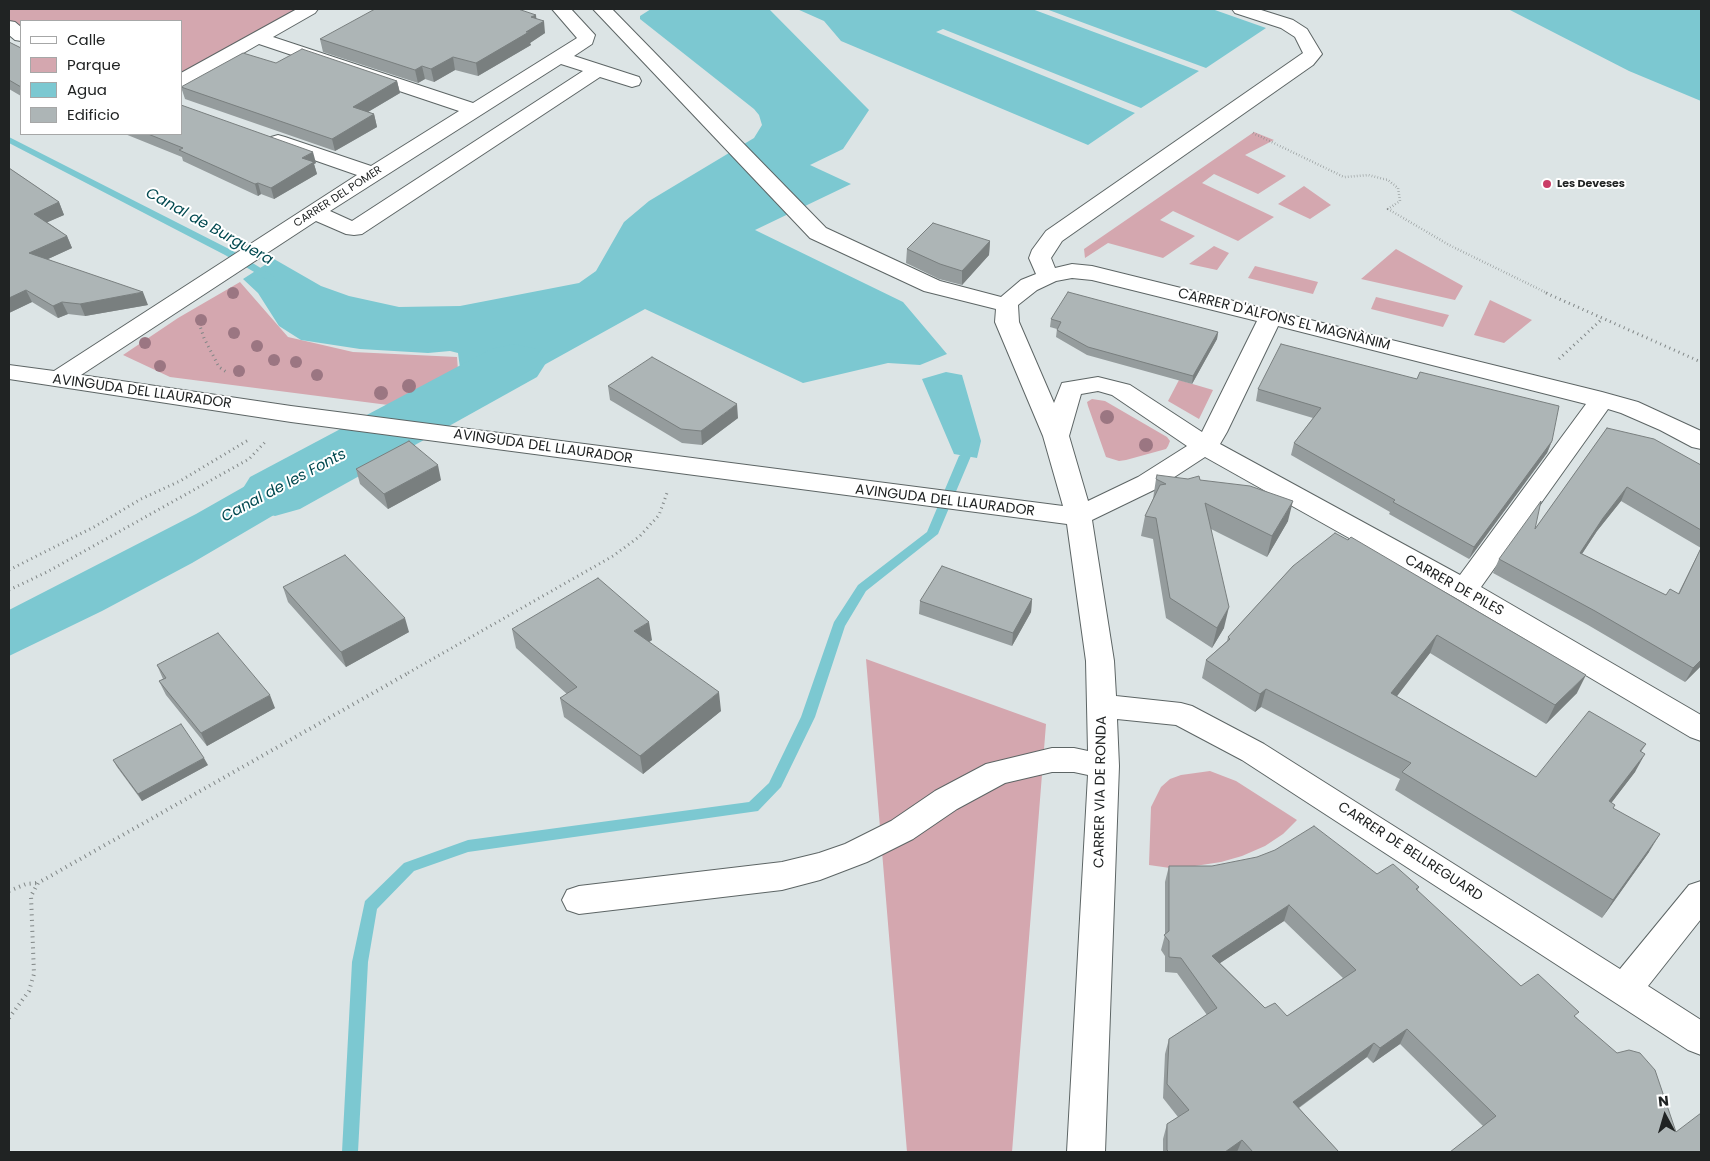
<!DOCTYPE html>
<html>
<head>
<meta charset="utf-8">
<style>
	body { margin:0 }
	#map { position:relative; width:1710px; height:1161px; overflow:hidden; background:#dce4e5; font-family:Poppins,sans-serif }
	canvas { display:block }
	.frame { position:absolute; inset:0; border:10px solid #202323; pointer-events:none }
	.legend { position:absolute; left:20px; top:20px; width:162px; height:115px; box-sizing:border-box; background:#fff; border:1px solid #a6a7a7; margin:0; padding:6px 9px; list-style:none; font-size:15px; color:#202323 }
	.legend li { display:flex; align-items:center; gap:10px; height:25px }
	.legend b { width:25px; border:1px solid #a6a7a7 }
	.north { position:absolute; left:1640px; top:1091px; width:50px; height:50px; -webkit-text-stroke:4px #fff; paint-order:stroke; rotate:354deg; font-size:14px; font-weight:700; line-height:20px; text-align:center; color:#202323 }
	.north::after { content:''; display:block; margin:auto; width:18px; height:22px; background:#202323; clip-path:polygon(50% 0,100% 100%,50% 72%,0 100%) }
</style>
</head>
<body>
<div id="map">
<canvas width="1710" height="1161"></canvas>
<div class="frame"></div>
<ul class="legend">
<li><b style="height:6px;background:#fff"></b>Calle</li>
<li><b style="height:14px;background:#d4a7af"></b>Parque</li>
<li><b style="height:14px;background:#7cc8d1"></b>Agua</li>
<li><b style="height:14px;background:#adb5b6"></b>Edificio</li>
</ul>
<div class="north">N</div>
</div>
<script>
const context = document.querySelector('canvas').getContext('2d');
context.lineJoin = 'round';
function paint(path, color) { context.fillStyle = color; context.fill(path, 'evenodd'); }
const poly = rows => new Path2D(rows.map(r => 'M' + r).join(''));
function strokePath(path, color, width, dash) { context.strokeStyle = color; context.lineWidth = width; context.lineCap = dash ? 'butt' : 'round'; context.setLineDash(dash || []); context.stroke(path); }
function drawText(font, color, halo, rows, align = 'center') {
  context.font = font + ' Poppins,sans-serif'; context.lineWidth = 4; context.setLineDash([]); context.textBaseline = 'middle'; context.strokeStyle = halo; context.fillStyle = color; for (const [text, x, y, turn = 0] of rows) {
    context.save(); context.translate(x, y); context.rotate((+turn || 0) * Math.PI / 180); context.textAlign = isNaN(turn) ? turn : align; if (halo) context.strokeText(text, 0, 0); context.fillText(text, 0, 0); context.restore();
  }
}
const green = poly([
	[9,9,297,9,181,75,181,21,21,21,21,29,9,20],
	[1254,132,1274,140,1245,155,1286,176,1258,194,1214,174,1202,183,1274,217,1238,241,1173,211,1160,220,1195,236,1163,258,1108,243,1085,258,1084,249],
	[1304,186,1331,205,1310,219,1278,204],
	[1214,246,1229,253,1217,270,1189,264],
	[1396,249,1463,286,1455,300,1361,279],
	[1255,266,1318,282,1313,294,1248,278],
	[240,282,288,337,353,352,457,357,458,370,452,376,396,406,170,377,123,355,178,318],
	[1376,297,1449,315,1443,327,1371,309],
	[1490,300,1532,320,1504,343,1474,335],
	[1179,380,1213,390,1199,419,1168,401],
	[1092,399,1105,401,1167,437,1170,441,1168,446,1166,449,1126,460,1119,461,1106,457,1088,406,1087,402],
	[866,659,1046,724,1012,1152,907,1152],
	[1210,771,1236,781,1297,820,1283,834,1265,846,1242,856,1221,862,1195,866,1170,868,1149,865,1151,807,1161,787,1170,779,1181,775]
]);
const water = poly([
	[651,9,769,9,869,110,843,149,810,165,851,184,755,230,903,302,947,354,920,365,888,363,803,383,645,309,452,416,396,406,455,374,460,368,458,353,450,351,428,353,360,349,301,340,279,326,258,293,243,279,274,259,321,286,349,296,399,307,460,306,579,283,596,271,624,222,649,201,754,138,762,125,759,115,754,109,640,19,640,16],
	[797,9,1032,9,1199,71,1141,108,943,29,936,32,1135,113,1088,145,841,41,824,21],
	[1046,9,1212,9,1266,28,1206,68],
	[1508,9,1701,9,1701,101,1629,71],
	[946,372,962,375,981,441,977,458,954,454,922,379],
	[328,439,390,447,192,563,102,611,9,656,9,610,196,514]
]);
const stream = poly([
	[9,137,233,251,277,278,272,281,268,280,225,255,9,143,9,137],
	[965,452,971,456,938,534,866,591,845,626,815,717,781,787,758,811,468,852,414,871,377,909,368,962,358,1152,342,1152,352,962,365,901,404,863,468,840,749,802,769,783,801,717,834,622,858,585,927,532,959,456,965,452]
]);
const river = poly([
	[514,344,537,349,546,363,537,377,300,509,275,516,250,509,240,493,250,477,491,349,514,344]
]);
const pathFar2 = poly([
	[1253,133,1344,177,1368,175,1388,180,1398,188,1400,201,1388,209,1449,245,1549,294]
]);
const pathFar1 = poly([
	[1546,293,1701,362],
	[199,323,204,338,219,367,228,373],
	[1559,359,1602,319],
	[9,570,94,527,141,499,180,481,250,439],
	[9,590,47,572,249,459,267,440],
	[408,673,613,556,640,536,659,515,667,493]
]);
const path = poly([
	[9,891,26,884,37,883],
	[9,1018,29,991,34,974,31,896,38,883,410,672]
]);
const minor = poly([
	[297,9,318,9,315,13,273,37,473,103,577,38,552,9,571,9,595,35,592,44,574,56,639,77,641,81,639,85,632,87,600,77,362,234,354,235,346,234,316,221,81,375,291,406,1063,506,1043,436,995,322,996,309,924,291,810,238,593,9,612,9,826,228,940,281,1001,297,1021,280,1036,274,1029,258,1032,250,1046,231,1303,53,1295,37,1281,28,1235,13,1232,9,1258,9,1293,20,1307,29,1322,54,1313,65,1062,241,1051,258,1055,268,1072,264,1092,266,1602,392,1638,402,1701,431,1701,449,1692,447,1660,430,1621,413,1608,409,1481,587,1701,715,1701,741,1690,737,1454,597,1205,457,1156,489,1092,520,1114,661,1116,696,1181,703,1192,706,1264,744,1620,969,1689,885,1701,881,1701,919,1648,986,1701,1020,1701,1055,1688,1050,1242,760,1176,725,1117,719,1119,766,1105,1152,1067,1152,1088,775,1074,772,1052,772,1005,783,957,809,913,839,867,862,820,880,782,890,579,914,567,910,562,900,567,890,579,886,782,862,819,853,845,844,891,821,935,791,986,764,1052,748,1074,748,1088,751,1086,661,1067,524,291,422,9,379,9,365,54,371,357,175,271,145,268,141,271,137,278,135,285,137,371,166,459,111,259,44,188,85,181,87,181,73,297,9],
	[561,64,583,71,352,221,330,211,561,64],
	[1072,278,1092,280,1257,321,1202,432,1130,385,1098,377,1062,383,1054,403,1019,322,1018,305,1037,290,1056,281,1072,278],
	[1278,326,1586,404,1460,575,1220,444,1227,432,1278,326],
	[1098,391,1112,395,1187,446,1138,477,1088,501,1069,436,1081,394,1098,391],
	[9,21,15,22,21,27,21,41,15,40,9,35,9,21]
]);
const trees = [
	[233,293,6],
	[201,320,6],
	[234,333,6],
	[145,343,6],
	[257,346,6],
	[274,360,6],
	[296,362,6],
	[160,366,6],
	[239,371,6],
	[317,375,6],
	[409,386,7],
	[381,393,7],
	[1107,417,7],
	[1146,445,7]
];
const wall = poly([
	[536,19,545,33,530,43,531,45,478,76,455,70,434,82,425,79,418,83,323,52,320,39],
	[9,42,21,48,21,96,9,89],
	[276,63,397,81,400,93,368,112,374,114,377,127,335,151,185,99,181,87],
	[125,134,181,134,316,163,314,164,317,174,274,199,261,194,258,196,183,161,182,157],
	[9,168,59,202,64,215,47,222,67,236,72,248,48,259,148,305,85,316,68,314,58,318,32,302,9,313],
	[990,241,989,255,962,285,939,279,906,263,907,249],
	[1051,319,1218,332,1217,339,1192,384,1087,355,1056,337,1057,329,1050,327],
	[608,386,738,418,702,445,682,443,610,400],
	[1258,389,1552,441,1547,453,1469,559,1389,514,1390,512,1291,455,1294,443,1313,418,1256,401],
	[1607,428,1701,465,1701,666,1685,682,1588,625,1493,573,1499,559,1535,529],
	[1621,501,1701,548,1678,594,1666,595,1582,554,1597,531],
	[356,469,441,480,388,509,360,484],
	[1156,479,1200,480,1288,521,1267,557,1211,529,1224,628,1212,648,1166,618,1153,539,1141,536,1145,516,1153,499],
	[1293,566,1577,693,1546,724,1430,653,1396,696,1536,777,1646,744,1641,752,1635,772,1611,803,1613,808,1649,852,1602,918,1395,790,1400,779,1261,707,1255,712,1202,678,1206,660,1227,641,1228,637],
	[283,587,409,632,346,667,288,602],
	[1032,599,1031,612,1012,646,919,614,920,601],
	[512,629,652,640,649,642,721,711,643,774,564,717,560,698,567,694,516,648],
	[157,665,275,708,207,746,166,695,159,681,163,679],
	[113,760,208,765,142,801,117,767],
	[1169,866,1377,874,1419,887,1417,891,1521,986,1576,1017,1676,1132,1701,1152,1483,1126,1400,1044,1373,1063,1367,1057,1299,1108,1339,1152,1163,1152,1163,1139,1167,1124,1178,1117,1163,1098,1165,1054,1169,1039,1207,1015,1177,973,1165,972,1165,956,1161,950,1165,935,1165,882],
	[1284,921,1343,978,1287,1016,1265,1008,1220,963]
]);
const shadedWall = poly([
	[536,15,537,25,544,21,545,33,530,43,531,45,478,76,476,63,526,32,531,17],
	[453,57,455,70,434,82,431,69],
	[422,66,425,79,418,83,415,70],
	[397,81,400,93,356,119,353,107],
	[374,114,377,127,335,151,332,139],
	[313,152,316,163,314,164,317,174,274,199,271,188,302,158],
	[258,183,261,194,258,196,255,184],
	[59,202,64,215,39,226,34,214],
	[67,236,72,248,35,265,29,253],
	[990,241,989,255,962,285,962,271],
	[26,290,32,302,9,313,9,298],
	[143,292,148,305,85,316,80,304],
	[62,302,68,314,58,318,53,306],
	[1218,332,1217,339,1192,384,1193,376],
	[737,404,738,418,702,445,701,431],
	[1552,441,1547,453,1469,559,1474,547],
	[438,465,441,480,388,509,384,494],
	[1627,487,1621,501,1597,531,1574,566,1580,553,1603,518],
	[1293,501,1288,521,1267,557,1272,536],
	[1032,599,1031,612,1012,646,1013,633],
	[1229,607,1224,628,1212,648,1217,628],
	[405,618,409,632,346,667,341,652],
	[649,622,652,640,637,650,634,631],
	[1437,635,1430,653,1385,712,1391,693],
	[1701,660,1701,666,1685,682,1693,668],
	[1586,675,1577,693,1546,724,1555,705],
	[1266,689,1261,707,1255,712,1260,694],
	[719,692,721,711,643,774,640,756],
	[270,695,275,708,207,746,201,733],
	[1645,754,1635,772,1599,819,1609,801],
	[204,758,208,765,142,801,138,794],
	[1660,834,1649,852,1602,918,1613,900],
	[1289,905,1284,921,1208,971,1212,956],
	[1407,1029,1400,1044,1373,1063,1380,1048],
	[1374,1043,1367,1057,1287,1116,1293,1102],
	[1242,1140,1237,1152,1225,1152]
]);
const building = poly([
	[375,9,518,9,536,15,531,17,544,21,526,32,529,32,476,63,453,57,431,69,422,66,415,70,320,39,375,9],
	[9,42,21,48,21,87,9,80,9,42],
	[302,49,397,81,353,107,374,114,332,139,181,87,243,53,276,63,302,49],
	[181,105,313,152,302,158,314,162,271,188,258,183,255,184,179,150,183,148,148,134,181,134,181,105],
	[9,168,59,202,34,214,67,236,29,253,143,292,80,304,62,302,53,306,26,290,9,298,9,168],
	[933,223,990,241,962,271,940,264,907,249,933,223],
	[1068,292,1218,332,1193,376,1088,347,1057,330,1061,322,1051,319,1068,292],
	[1281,344,1417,379,1420,372,1559,406,1552,441,1474,547,1393,502,1395,500,1294,443,1321,408,1258,389,1281,344],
	[652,357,737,404,701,431,681,429,608,386,652,357],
	[1607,428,1654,439,1701,465,1701,530,1627,487,1603,518,1580,553,1666,595,1670,589,1679,594,1701,548,1701,660,1693,668,1595,611,1499,559,1541,501,1535,529,1607,428],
	[409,441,438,465,384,494,356,469,409,441],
	[1157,475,1188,479,1199,476,1200,480,1250,486,1293,501,1272,536,1205,503,1229,607,1217,628,1170,598,1156,518,1145,516,1160,485,1166,484,1156,479,1157,475],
	[1335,533,1348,540,1351,537,1586,675,1555,705,1437,635,1391,693,1536,777,1589,711,1646,744,1640,751,1645,754,1609,801,1615,805,1613,808,1660,834,1613,900,1402,772,1411,763,1266,689,1260,694,1206,660,1230,639,1228,637,1293,566,1335,533],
	[345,555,405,618,341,652,283,587,345,555],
	[942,566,1032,599,1013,633,920,601,942,566],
	[598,578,649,622,634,631,719,692,640,756,560,698,577,687,512,629,598,578],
	[218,633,270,695,201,733,159,681,166,678,157,665,218,633],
	[181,724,204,758,138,794,113,760,181,724],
	[1314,826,1377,874,1393,864,1419,887,1416,889,1521,986,1538,974,1579,1012,1574,1016,1617,1053,1629,1050,1640,1053,1655,1070,1676,1132,1701,1113,1701,1152,1450,1152,1496,1116,1407,1029,1380,1048,1374,1043,1293,1102,1339,1152,1253,1152,1242,1140,1225,1152,1169,1152,1167,1150,1167,1124,1189,1110,1167,1084,1169,1039,1217,1008,1181,958,1169,957,1169,941,1164,935,1169,931,1169,866,1212,866,1257,857,1275,850,1314,826],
	[1289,905,1356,970,1287,1016,1275,1003,1265,1008,1212,956,1289,905]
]);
const markers = [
	[1547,184,5,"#ca3c66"]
];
const farPoinames = [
	["Les Deveses",1557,184]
];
const farStreetnames = [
	["CARRER DEL POMER",338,197,-33]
];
const streetNames = [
	["CARRER D'ALFONS EL MAGNÀNIM",1284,320,14],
	["AVINGUDA DEL LLAURADOR",142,392,8],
	["AVINGUDA DEL LLAURADOR",543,447,8],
	["AVINGUDA DEL LLAURADOR",945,501,7],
	["CARRER DE PILES",1454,586,29],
	["CARRER VIA DE RONDA",1101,792,-89],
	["CARRER DE BELLREGUARD",1410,852,33]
];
const waterNames = [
	["Canal de Burguera",209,227,29],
	["Canal de les Fonts",284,486,-28]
];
paint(green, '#d4a7af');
paint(water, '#7cc8d1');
paint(stream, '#7cc8d1');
paint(river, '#7cc8d1');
strokePath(minor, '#5d6565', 2);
strokePath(pathFar2, '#808686', 2.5, [0.5, 2.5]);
strokePath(pathFar1, '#808686', 3, [1, 4]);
strokePath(path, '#808686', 4, [1, 4.5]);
paint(minor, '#fff');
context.fillStyle = '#9b7682';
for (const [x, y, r] of trees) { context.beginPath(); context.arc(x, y, r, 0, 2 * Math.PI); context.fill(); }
paint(wall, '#959c9d');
paint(shadedWall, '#797f7f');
paint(building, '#adb5b6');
strokePath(building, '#797f7f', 1);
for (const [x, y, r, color] of markers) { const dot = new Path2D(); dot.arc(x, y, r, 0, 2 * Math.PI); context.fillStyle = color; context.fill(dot); strokePath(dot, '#fff', 2); }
drawText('bold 11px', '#202323', '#fff', farPoinames, 'left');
drawText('11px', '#202323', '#fff', farStreetnames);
drawText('14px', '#202323', '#fff', streetNames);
drawText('italic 15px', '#00484f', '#fff', waterNames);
</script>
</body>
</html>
